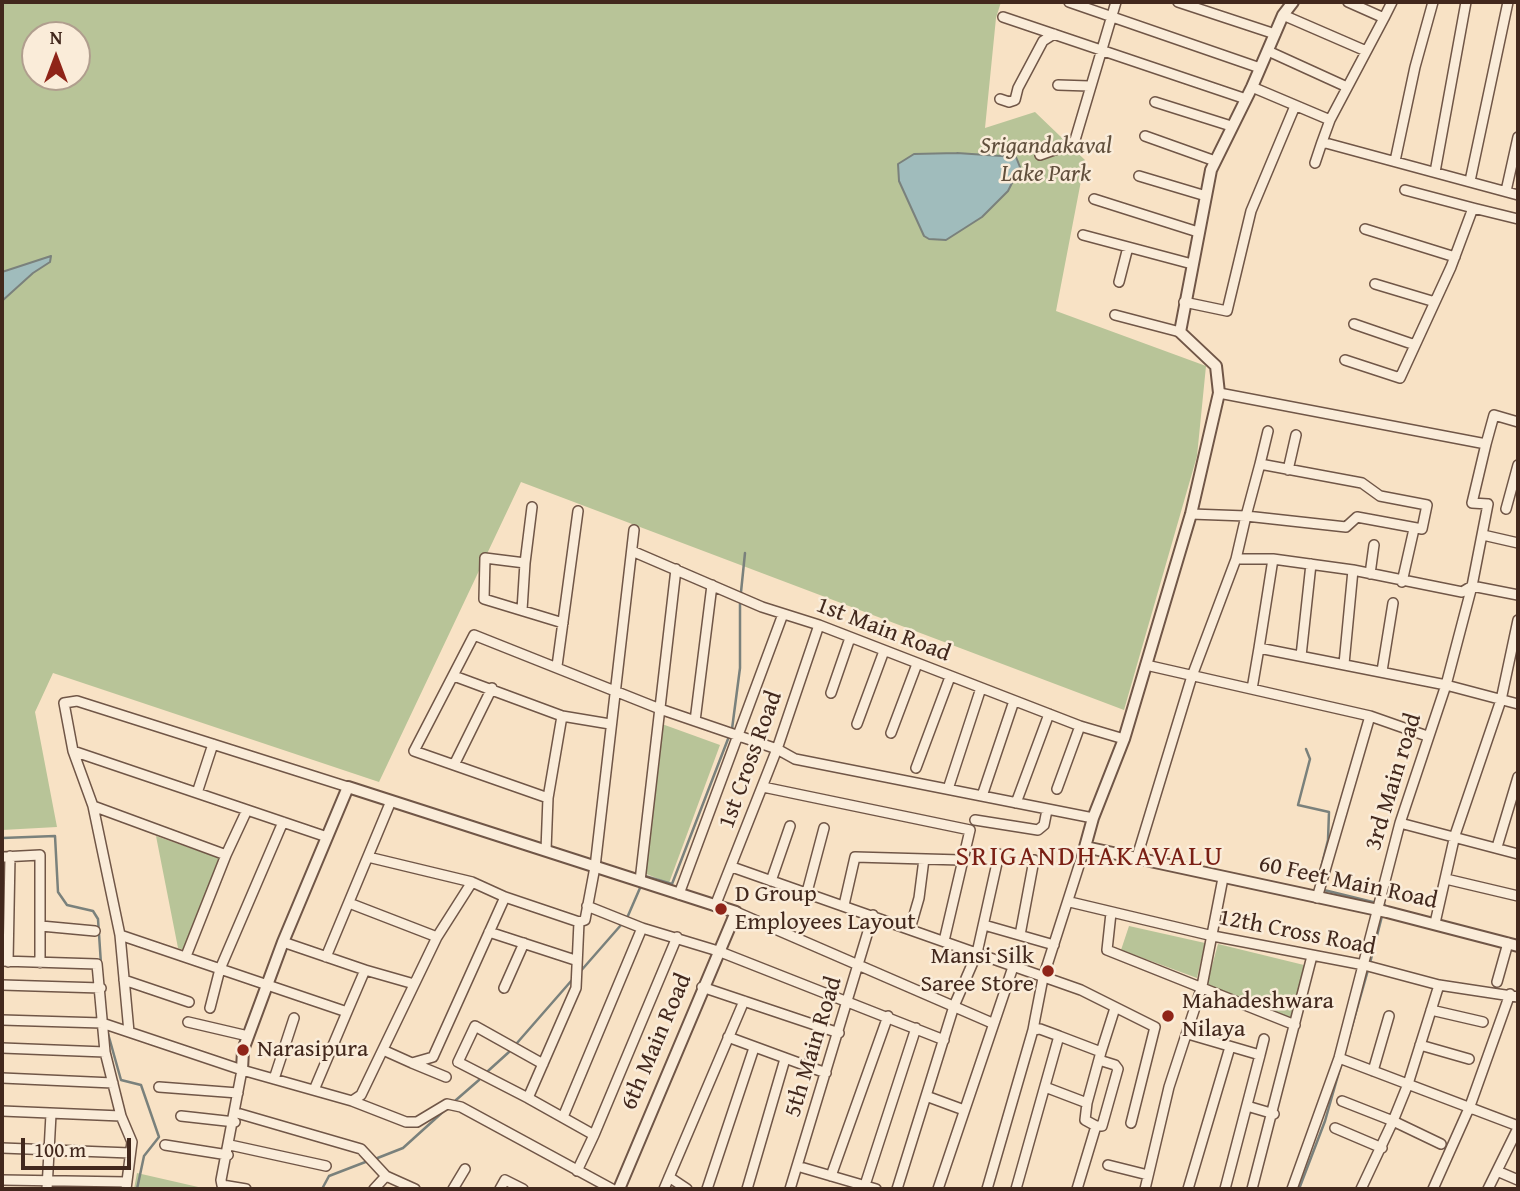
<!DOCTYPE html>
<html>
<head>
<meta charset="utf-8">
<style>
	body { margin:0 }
	#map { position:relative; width:1520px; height:1191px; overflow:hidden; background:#f8e2c5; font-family:"Gentium Book Plus",serif }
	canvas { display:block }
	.frame { position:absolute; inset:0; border:4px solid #42281d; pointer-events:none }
	.north { position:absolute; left:21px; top:21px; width:70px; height:70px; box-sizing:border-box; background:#faecd9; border:2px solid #b09e8e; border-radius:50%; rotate:0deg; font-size:19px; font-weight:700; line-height:28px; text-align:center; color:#42281d }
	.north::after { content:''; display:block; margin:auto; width:24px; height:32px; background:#8f2418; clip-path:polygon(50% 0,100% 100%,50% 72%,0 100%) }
	.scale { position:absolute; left:21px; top:1138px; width:110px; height:32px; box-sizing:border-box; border:4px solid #42281d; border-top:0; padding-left:9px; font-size:21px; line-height:24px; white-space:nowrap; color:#42281d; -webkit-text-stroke:5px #faecd9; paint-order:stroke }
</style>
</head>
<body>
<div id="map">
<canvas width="1520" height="1191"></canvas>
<div class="frame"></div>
<div class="north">N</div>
<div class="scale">100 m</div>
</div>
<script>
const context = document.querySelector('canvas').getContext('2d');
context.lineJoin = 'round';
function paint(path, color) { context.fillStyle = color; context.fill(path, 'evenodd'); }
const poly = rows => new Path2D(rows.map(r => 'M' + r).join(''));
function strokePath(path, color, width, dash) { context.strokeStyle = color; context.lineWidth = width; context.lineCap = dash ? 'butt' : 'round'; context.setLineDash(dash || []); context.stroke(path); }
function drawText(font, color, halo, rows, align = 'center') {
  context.font = font + ' "Gentium Book Plus",serif'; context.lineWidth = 5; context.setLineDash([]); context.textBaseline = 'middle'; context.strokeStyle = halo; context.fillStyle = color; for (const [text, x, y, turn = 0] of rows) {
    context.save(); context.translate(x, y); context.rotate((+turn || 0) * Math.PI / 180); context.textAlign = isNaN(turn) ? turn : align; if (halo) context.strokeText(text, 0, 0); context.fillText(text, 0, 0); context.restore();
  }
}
const green = poly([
	[2,2,1001,2,996,18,985,128,1035,112,1085,160,1056,311,1206,366,1197,456,1124,710,521,482,379,782,53,673,35,712,57,827,2,830],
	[35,35,77,35,77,77,35,77],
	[1020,167,1008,191,924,236,899,181],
	[662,724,720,745,669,883,644,873],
	[156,836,219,858,184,950,178,948],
	[1129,926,1205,943,1197,978,1121,950],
	[1218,944,1304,965,1291,1020,1207,984],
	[137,1173,207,1189,134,1189]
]);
const water = poly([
	[957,153,1016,157,1020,167,1008,191,982,217,946,240,929,239,924,236,899,181,898,164,914,154,957,153],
	[51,256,50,262,33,273,2,301,2,272,51,256]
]);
const stream = poly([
	[741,592,745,553],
	[732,729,740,668,740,604],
	[1306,749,1310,759,1298,805,1329,812,1328,840,1319,876],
	[2,838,55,836,58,892,67,905,93,911,98,919,101,964],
	[645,876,672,884,728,739],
	[1324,890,1385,905,1384,909],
	[627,918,640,888],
	[1370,963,1382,916],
	[579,973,621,925],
	[107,1030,121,1080,141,1085,159,1137,144,1156,137,1189],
	[517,1043,572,980],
	[488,1071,509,1052],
	[456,1100,479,1080],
	[375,1159,403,1148,445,1110],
	[322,1189,329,1176,368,1161],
	[1299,1189,1325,1121,1368,970]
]);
const minor = poly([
	[1069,2,1260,68],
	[1178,2,1275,34],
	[1348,2,1384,18,1392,2],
	[1283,15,1366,51],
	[1003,17,1246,99],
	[1268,51,1347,87],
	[1058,85,1089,86],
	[1252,87,1330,120,1322,142,1518,195],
	[1000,99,1009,102,1015,100,1018,88,1043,41,1054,34],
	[1155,102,1231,126],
	[1330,120,1384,18],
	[1145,136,1215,161],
	[1040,155,1071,144,1075,140,1116,2],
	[1395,161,1415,67,1433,2],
	[1315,163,1322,142],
	[1435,172,1466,2],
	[1139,176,1206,196],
	[1470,181,1508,2],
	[1506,191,1518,137],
	[1094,199,1198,232],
	[1473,208,1518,219],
	[1365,229,1455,257],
	[1083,235,1192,264],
	[1119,282,1128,247],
	[1375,284,1435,302],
	[1184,302,1227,311,1251,211,1295,106],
	[1115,315,1180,332],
	[1354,324,1415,345],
	[1345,360,1400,378,1451,267,1473,208,1405,190],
	[1219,393,1486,444,1494,415,1518,422],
	[1260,464,1362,483,1380,496,1427,505,1422,529,1357,517,1346,527,1246,516,1260,464],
	[1260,464,1268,431],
	[1288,470,1296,435],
	[532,507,525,563,485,558,484,599,563,623],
	[1506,509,1518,465],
	[1483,535,1518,543],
	[632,551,762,607,819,625,1080,726,1124,739],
	[1236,559,1273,559],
	[1353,570,1462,592,1472,586,1518,595],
	[1370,574,1374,545],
	[1402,582,1414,529],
	[522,610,525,563],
	[1301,656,1311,564],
	[1344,664,1353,570,1273,559,1259,648,1446,685,1518,704],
	[1146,665,1370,716,1427,736],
	[557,666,578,511],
	[1382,671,1393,603],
	[454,676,562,716,610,724],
	[1252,689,1259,648],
	[831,693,850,638],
	[695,721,712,585],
	[857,724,884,651],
	[891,733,917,664],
	[73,751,327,837],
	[454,765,492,688],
	[916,768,950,677],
	[763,787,970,830,944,941],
	[948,789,981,688],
	[1057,789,1080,726],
	[197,793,213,744],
	[982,796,1014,701],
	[548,798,414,751,474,635,660,709,777,749,795,759,1093,818],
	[1016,803,1049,714],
	[93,806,226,855],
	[975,820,1038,830,1044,825,1047,810],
	[1400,823,1518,854],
	[1497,847,1518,777],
	[546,850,548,798,562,716],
	[2,857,40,855,40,963],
	[368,857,472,882,505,897,579,922,585,920,595,867,634,530],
	[1136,860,1192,676,1236,559,1246,516,1191,514],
	[732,867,1081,990,1155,1027,1131,1123],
	[1446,879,1518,896],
	[640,881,676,569],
	[771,881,790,826],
	[807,892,824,828],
	[679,894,783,614],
	[1317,898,1370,716],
	[1070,902,1213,936,1364,965,1439,985,1518,997],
	[349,903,437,937],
	[844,905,855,857,961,860],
	[587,906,642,928,718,951,944,1040],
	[715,906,777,749,819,625],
	[736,912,992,1023],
	[1111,913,1107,950,1295,1025],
	[1435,923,1455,835,1501,700,1518,620],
	[984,925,1054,945],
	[41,926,95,931],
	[910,929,919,898,924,859],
	[489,932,575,960],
	[120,935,347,1012,314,1090],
	[1020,935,1034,860],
	[283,942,365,970],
	[186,956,226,855,247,810],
	[326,957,391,801],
	[2,961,97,964,105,1052,121,1116,132,1142,126,1189],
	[8,962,10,856],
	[124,980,189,1002],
	[1497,982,1508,943],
	[2,985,101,988],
	[702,987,839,1033],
	[504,988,524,943],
	[210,1008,220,969,283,822],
	[1431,1010,1483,1022],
	[347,1012,365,970,414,984],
	[2,1020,102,1023,242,1070],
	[188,1022,248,1036],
	[129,1032,120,935,93,806,73,751,64,703,77,701,348,787],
	[1188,1034,1260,1055,1225,1189],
	[728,1037,826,1073],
	[1420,1045,1469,1059],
	[2,1048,105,1052],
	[383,1050,412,1063,433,1057,505,897],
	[1101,1052,1115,1008],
	[1260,1055,1264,1039],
	[1339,1058,1518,1126],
	[412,1063,446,1077],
	[1373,1071,1389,1016],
	[2,1078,113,1083],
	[274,1079,294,1018],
	[159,1087,238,1093],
	[1045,1087,1087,1103,1101,1052,1059,1036],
	[926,1096,964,1110],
	[528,1098,458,1062,475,1026,543,1064],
	[352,1101,406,1122,417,1122,447,1104,461,1107,612,1189],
	[1342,1101,1393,1121,1408,1084,1439,985],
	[1087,1103,1085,1120,1096,1126],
	[1247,1106,1274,1114],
	[2,1111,121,1116],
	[237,1113,361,1149,386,1176],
	[181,1116,235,1122],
	[563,1117,642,928],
	[1335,1128,1382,1148],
	[594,1135,677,937],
	[165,1145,228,1155],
	[230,1145,326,1166],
	[2,1148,130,1153],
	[1108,1165,1148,1175],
	[797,1166,876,1189],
	[577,1171,594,1135,528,1098,576,988,579,922],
	[1497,1171,1518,1180],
	[831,1176,888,1016],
	[669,1177,687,1189],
	[2,1180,127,1182],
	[865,1185,916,1028],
	[47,1189,51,1114],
	[246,1189,222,1185,221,1180,242,1070,352,1101,361,1095,437,937,472,882],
	[374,1189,386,1176,415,1189],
	[453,1189,465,1169],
	[500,1189,505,1180,523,1189],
	[664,1189,744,1001],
	[707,1189,754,1048],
	[747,1189,785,1059],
	[790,1189,873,915],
	[897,1189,954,1006,977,953,999,854],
	[938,1189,1013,967],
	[987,1189,1033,1030],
	[1016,1189,1059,1036,1040,1029,1033,1030,1035,1019,1043,978,1085,847],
	[1077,1189,1096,1126,1102,1126,1118,1069,1115,1065,1099,1060],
	[1145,1189,1169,1087,1202,986,1223,878],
	[1188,1189,1230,1047],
	[1252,1189,1312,956],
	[1292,1189,1339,1058,1400,823,1446,685,1472,586,1488,504,1472,503,1486,444],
	[1361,1189,1393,1121,1441,1144],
	[1433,1189,1470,1106,1510,994],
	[1488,1189,1518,1128]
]);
const tertiary = poly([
	[1293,2,1283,15,1252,87,1211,170,1180,332,1216,366,1219,393,1191,514,1124,739,1093,818,1085,847,1387,912,1518,946],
	[242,1070,243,1050,283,942,348,787,736,912,619,1189]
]);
const markers = [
	[721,909,7,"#8f2418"],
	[1048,971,7,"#8f2418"],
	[1168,1016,7,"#8f2418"],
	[243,1050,7,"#8f2418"]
];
const parkNames = [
	["Srigandakaval",1046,147],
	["Lake Park",1046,175]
];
const streetNames = [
	["1st Main Road",883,630,21],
	["1st Cross Road",751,760,-70],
	["3rd Main road",1394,782,-73],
	["60 Feet Main Road",1348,883,12],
	["12th Cross Road",1297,933,11],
	["6th Main Road",657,1042,-67],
	["5th Main Road",814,1047,-73]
];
const poiNames = [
	["D Group",735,895],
	["Employees Layout",735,923],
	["Mansi Silk",1034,957,"right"],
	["Saree Store",1034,985,"right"],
	["Mahadeshwara",1182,1002],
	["Nilaya",1182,1030],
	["Narasipura",257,1050]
];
const quarterNames = [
	["SRIGANDHAKAVALU",1090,858]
];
paint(green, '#b8c498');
paint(water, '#a0bcbc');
strokePath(water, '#7a817c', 2);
strokePath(stream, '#7a817c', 2.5);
strokePath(minor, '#705647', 12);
strokePath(tertiary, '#705647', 14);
strokePath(minor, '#faecd9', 9);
strokePath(tertiary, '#faecd9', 10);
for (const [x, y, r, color] of markers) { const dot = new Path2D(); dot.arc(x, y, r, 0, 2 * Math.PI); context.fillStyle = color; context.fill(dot); strokePath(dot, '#faecd9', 2.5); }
drawText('italic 24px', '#604f3c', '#faecd9', parkNames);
drawText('24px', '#42281d', '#faecd9', streetNames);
drawText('24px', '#42281d', '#faecd9', poiNames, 'left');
context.letterSpacing = '2px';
drawText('28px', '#7a1f14', '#faecd9', quarterNames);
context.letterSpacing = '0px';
</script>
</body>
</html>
